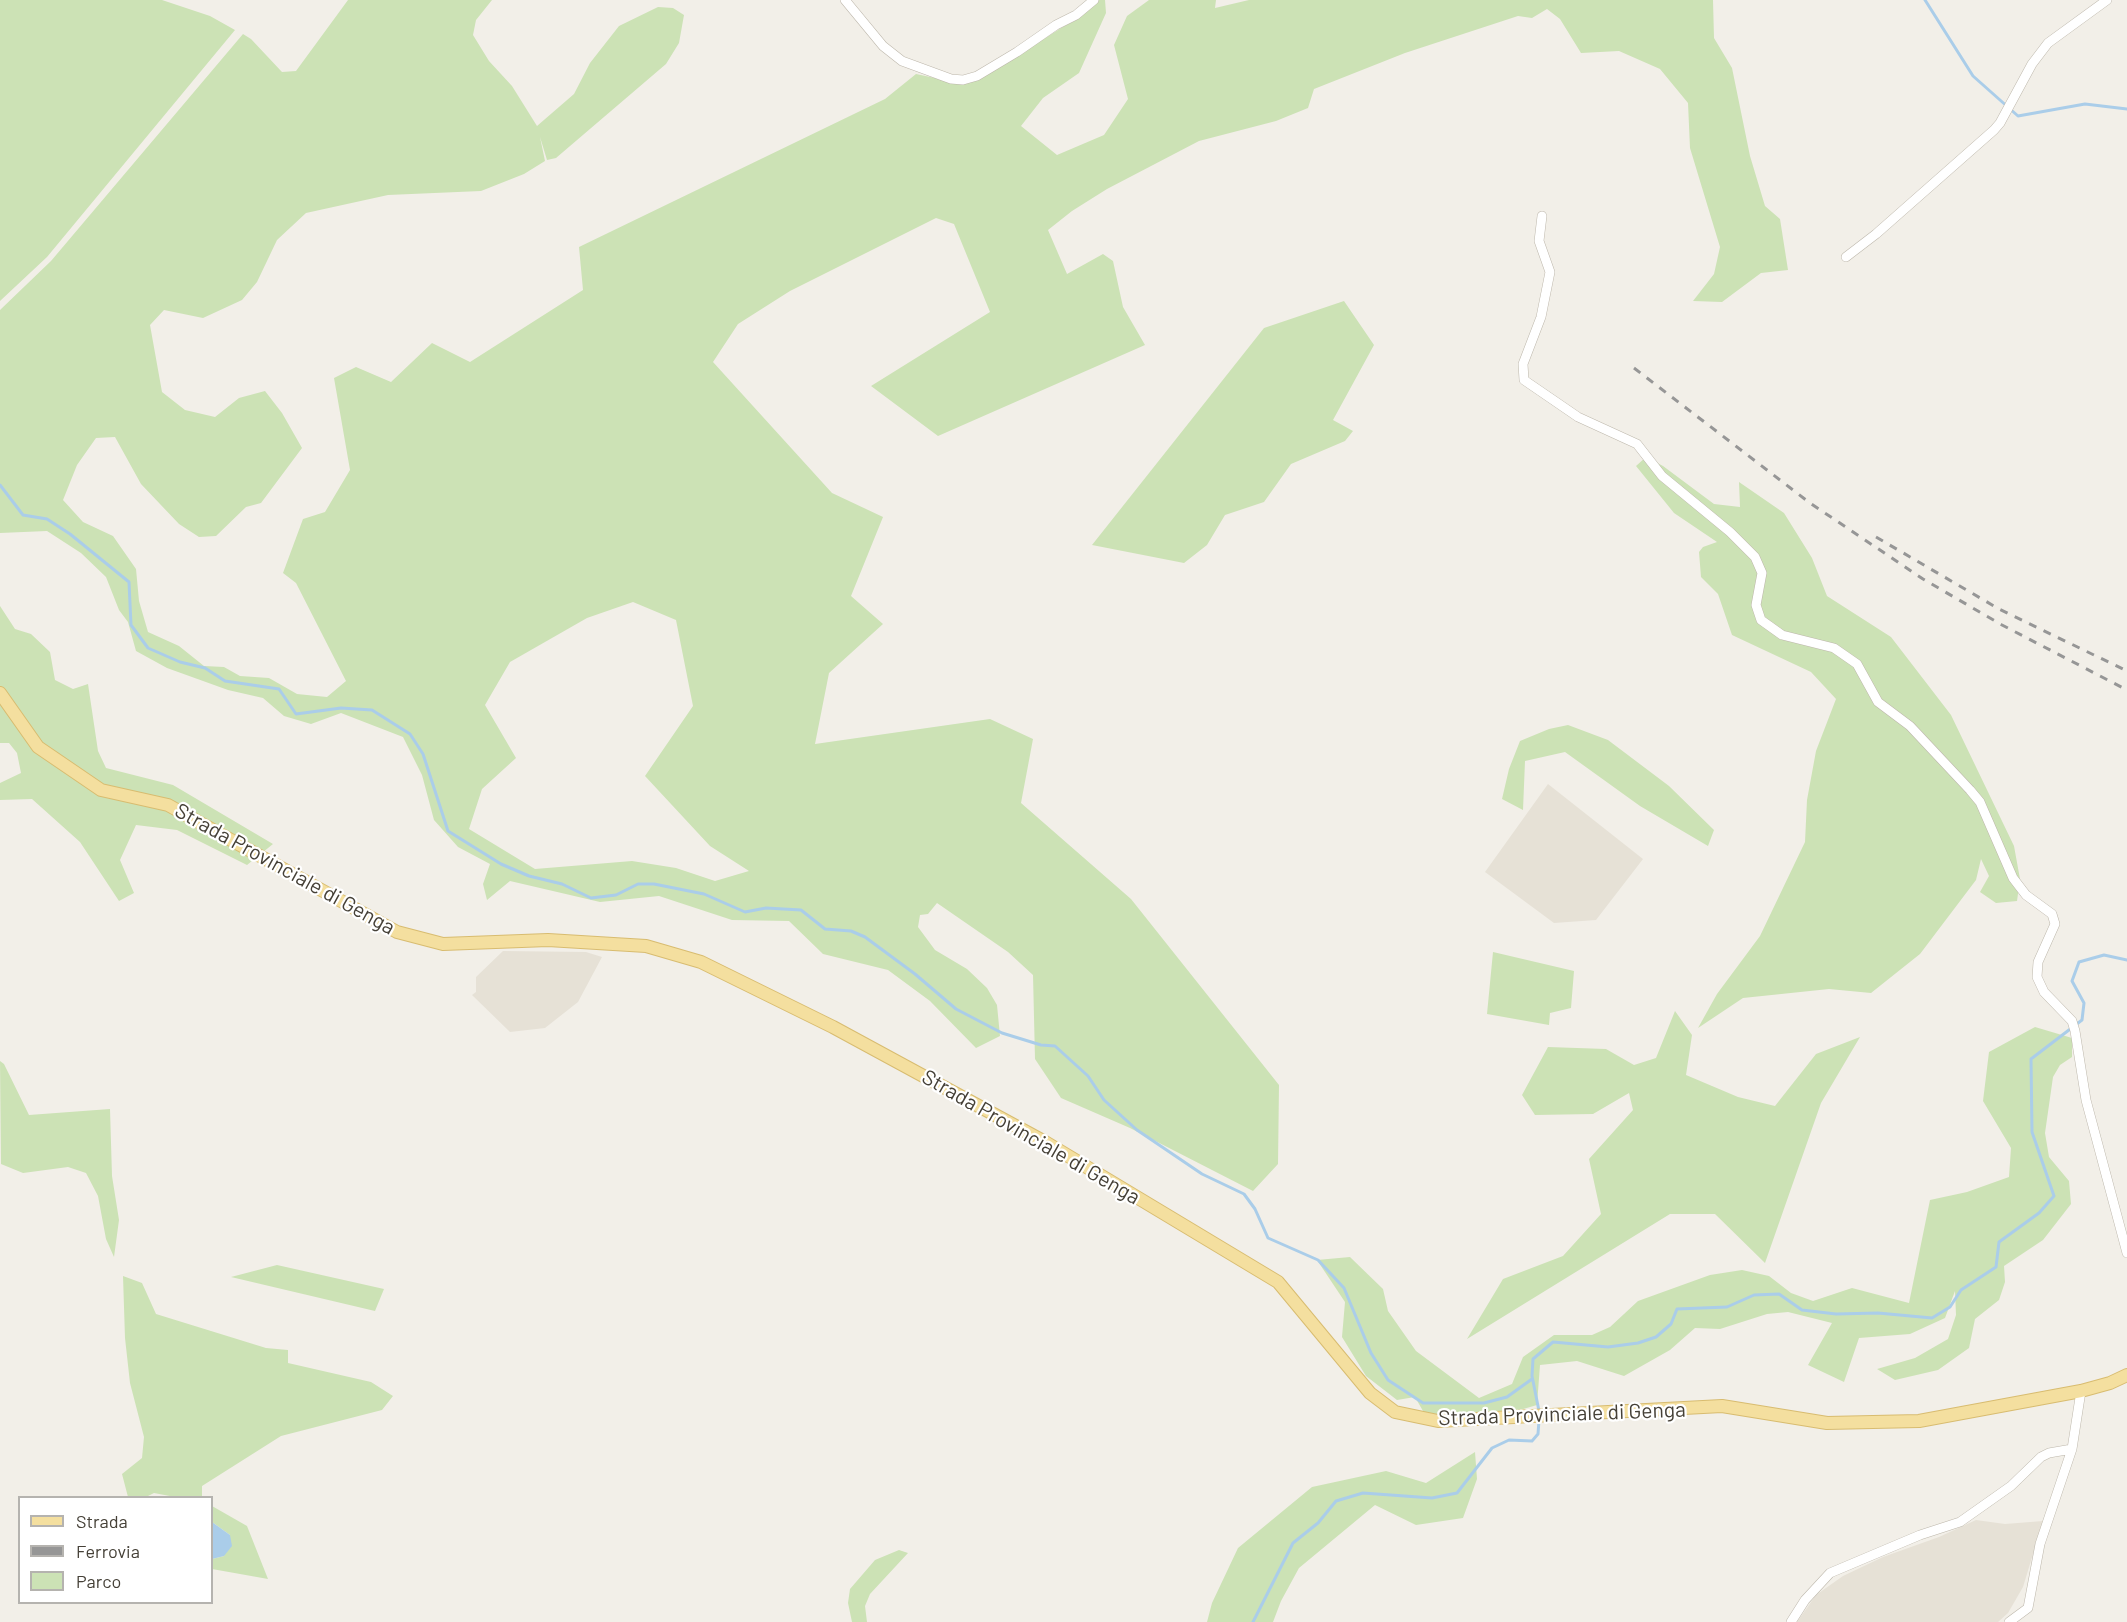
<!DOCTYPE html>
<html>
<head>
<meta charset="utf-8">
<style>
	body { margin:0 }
	#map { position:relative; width:2127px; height:1622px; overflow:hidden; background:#f2efe8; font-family:Barlow,sans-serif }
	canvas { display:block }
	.legend { position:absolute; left:18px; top:1496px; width:195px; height:108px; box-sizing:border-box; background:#fff; border:2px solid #b5b3af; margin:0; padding:8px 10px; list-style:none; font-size:18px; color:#454037 }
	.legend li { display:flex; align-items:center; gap:12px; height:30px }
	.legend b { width:30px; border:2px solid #b5b3af }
</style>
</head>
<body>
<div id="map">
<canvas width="2127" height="1622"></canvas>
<ul class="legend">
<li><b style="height:8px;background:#f4df9f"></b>Strada</li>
<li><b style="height:8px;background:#969696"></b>Ferrovia</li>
<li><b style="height:16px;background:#cce2b5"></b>Parco</li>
</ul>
</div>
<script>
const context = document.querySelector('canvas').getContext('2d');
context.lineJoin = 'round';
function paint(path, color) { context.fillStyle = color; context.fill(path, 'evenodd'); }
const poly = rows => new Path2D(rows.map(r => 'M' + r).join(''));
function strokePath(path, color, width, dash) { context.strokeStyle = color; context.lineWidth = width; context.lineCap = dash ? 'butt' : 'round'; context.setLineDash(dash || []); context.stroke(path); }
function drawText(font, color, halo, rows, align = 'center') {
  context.font = font + ' Barlow,sans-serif'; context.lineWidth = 4.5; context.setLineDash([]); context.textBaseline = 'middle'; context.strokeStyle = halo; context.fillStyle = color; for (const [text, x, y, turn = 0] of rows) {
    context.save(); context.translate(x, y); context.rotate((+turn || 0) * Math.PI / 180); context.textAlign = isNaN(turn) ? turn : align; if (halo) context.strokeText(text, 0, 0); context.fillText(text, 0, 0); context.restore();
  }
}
const residential = poly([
	[1548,784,1643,859,1596,920,1554,923,1485,872],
	[503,951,586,952,602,957,578,1002,545,1028,510,1032,472,995,476,992,476,977],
	[1976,1520,2005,1524,2043,1521,2023,1587,2008,1613,1998,1622,1797,1622,1816,1595,1843,1576,1883,1557,1939,1537]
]);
const green = poly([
	[0,0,162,0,210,16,235,30,47,257,0,301],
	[348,0,492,0,476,20,473,35,489,61,512,86,537,126,574,94,590,63,619,26,658,7,673,8,684,15,679,43,666,64,556,158,547,160,540,137,545,161,524,174,481,191,388,195,306,213,277,240,257,282,242,300,203,318,164,310,150,325,162,392,185,410,215,417,239,398,265,391,282,413,302,448,261,503,246,507,216,536,199,537,179,524,141,484,115,437,96,438,77,465,63,500,83,522,113,536,136,569,139,601,148,632,179,646,204,666,224,667,240,676,269,678,297,694,327,697,346,681,296,583,283,573,303,519,325,512,350,470,334,378,356,367,391,382,432,343,470,362,583,290,579,247,885,99,916,74,954,82,1004,64,1077,18,1099,0,1105,0,1106,13,1079,73,1043,98,1021,126,1057,155,1104,135,1128,99,1114,45,1127,16,1149,0,1216,0,1215,8,1249,0,1713,0,1714,38,1732,68,1750,156,1765,206,1780,219,1788,270,1761,273,1722,302,1693,301,1714,274,1720,247,1690,148,1688,103,1660,69,1619,51,1581,53,1560,19,1547,9,1532,18,1518,16,1405,53,1314,89,1308,108,1276,121,1199,141,1107,189,1072,211,1048,230,1067,274,1103,254,1113,261,1123,307,1145,345,938,436,871,386,990,312,954,224,936,218,790,291,738,324,713,362,832,493,883,517,851,596,883,624,829,673,815,744,990,719,1033,739,1021,803,1131,899,1279,1085,1278,1164,1253,1191,1130,1128,1061,1098,1035,1059,1033,975,1008,952,937,903,928,914,920,915,918,927,935,950,967,969,987,988,997,1005,1000,1036,976,1048,930,1001,888,970,823,954,789,921,732,920,659,896,600,902,510,881,487,900,483,884,490,864,458,847,434,820,422,775,403,737,341,713,311,724,284,716,263,698,228,690,167,668,136,651,128,622,119,610,106,577,81,553,47,531,0,533,0,310,51,261,243,34,251,39,282,72,296,71],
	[633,602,676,620,693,706,645,776,710,846,749,871,715,881,676,868,632,861,535,869,469,829,482,789,516,758,485,705,510,662,587,618],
	[1344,301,1374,345,1333,420,1353,431,1345,441,1291,464,1264,502,1225,515,1207,545,1184,563,1092,545,1264,328],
	[1646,457,1663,466,1714,504,1740,507,1739,482,1784,513,1812,558,1827,596,1891,637,1951,715,2014,846,2020,879,2017,901,1996,903,1980,892,1989,876,1981,859,1976,880,1920,954,1871,993,1829,989,1743,998,1698,1028,1717,994,1760,936,1805,842,1807,800,1816,751,1836,699,1811,672,1732,635,1718,594,1701,577,1699,552,1703,547,1717,542,1674,513,1636,466],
	[0,606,15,629,31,634,50,652,55,680,73,689,88,684,98,751,106,768,173,785,273,844,247,865,177,830,136,825,120,860,134,893,119,901,80,842,32,799,0,800,0,783,21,773,17,753,9,743,0,743],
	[1568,725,1608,740,1669,786,1714,830,1708,846,1640,806,1565,752,1525,761,1523,810,1502,799,1509,769,1520,741,1549,729],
	[1493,952,1574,971,1571,1008,1550,1013,1549,1025,1487,1014],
	[1675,1011,1692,1035,1686,1075,1738,1097,1775,1106,1816,1054,1860,1037,1821,1103,1765,1263,1715,1214,1670,1214,1467,1339,1503,1279,1563,1256,1601,1214,1589,1159,1633,1110,1629,1093,1593,1114,1535,1115,1522,1095,1548,1047,1606,1049,1634,1065,1656,1058],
	[2035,1027,2072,1038,2072,1057,2060,1065,2053,1077,2045,1133,2049,1157,2069,1181,2071,1204,2043,1240,2004,1266,2005,1282,1999,1300,1975,1319,1969,1348,1938,1370,1895,1380,1877,1369,1915,1358,1948,1339,1956,1315,1955,1291,1945,1318,1910,1334,1859,1338,1844,1382,1808,1365,1832,1323,1788,1312,1767,1314,1720,1329,1695,1328,1670,1350,1624,1376,1577,1361,1540,1365,1537,1405,1506,1414,1435,1418,1423,1411,1415,1397,1397,1400,1366,1376,1342,1337,1345,1302,1317,1260,1350,1257,1383,1289,1388,1311,1416,1351,1479,1398,1512,1384,1523,1357,1554,1335,1592,1335,1610,1327,1638,1301,1710,1275,1742,1270,1769,1276,1791,1293,1813,1301,1852,1288,1909,1303,1930,1200,1967,1192,2009,1177,2011,1148,1983,1101,1989,1052],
	[0,1061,4,1064,29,1115,110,1109,112,1176,119,1220,114,1257,106,1239,98,1196,86,1173,68,1167,23,1173,1,1164],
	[277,1265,384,1289,375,1311,231,1277],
	[123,1276,142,1283,156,1314,266,1348,288,1350,288,1363,371,1382,393,1396,382,1410,281,1436,202,1486,202,1497,175,1497,154,1493,146,1497,128,1497,122,1474,142,1458,144,1437,130,1383,125,1338],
	[1475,1452,1477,1479,1463,1518,1416,1525,1375,1505,1299,1568,1281,1601,1273,1622,1207,1622,1212,1603,1238,1548,1312,1487,1386,1471,1426,1483],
	[212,1506,247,1526,268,1579,212,1569,212,1559,224,1556,230,1535,212,1522],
	[899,1550,908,1553,870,1594,865,1606,867,1622,852,1622,848,1603,850,1589,875,1560]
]);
const water = poly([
	[212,1522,230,1535,232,1546,224,1556,212,1559]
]);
const stream = poly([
	[1925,0,1973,76,2018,116,2085,104,2127,109],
	[0,485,23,515,47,519,70,534,129,582,131,625,148,648,180,662,205,668,225,681,279,689,296,714,341,708,372,710,410,734,423,754,448,831,501,864,529,876,562,884,591,898,616,895,638,884,654,884,704,894,745,912,766,908,801,910,825,929,851,931,865,937,915,974,956,1009,1002,1033,1041,1045,1055,1046,1088,1076,1104,1100,1137,1130,1202,1174,1244,1194,1255,1209,1268,1238,1318,1260,1344,1288,1371,1353,1388,1380,1423,1403,1484,1403,1507,1397,1532,1379],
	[1539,1411,1532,1376,1533,1359,1553,1342,1608,1347,1638,1343,1656,1337,1671,1324,1677,1309,1727,1307,1754,1295,1779,1294,1802,1310,1836,1314,1878,1313,1932,1318,1950,1307,1961,1290,1996,1267,1999,1242,2039,1213,2054,1196,2032,1132,2031,1059,2082,1020,2084,1003,2072,981,2079,962,2104,955,2127,960],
	[1253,1622,1293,1543,1318,1523,1336,1501,1363,1493,1432,1498,1457,1493,1492,1448,1509,1440,1532,1441,1538,1434,1539,1420]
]);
const minor = poly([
	[845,0,883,46,902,61,951,79,963,80,977,76,1017,52,1056,25,1076,15,1094,0],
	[1542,216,1539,241,1550,272,1541,317,1523,364,1524,380,1578,417,1637,444,1662,476,1730,532,1755,557,1762,573,1756,605,1761,620,1782,635,1834,648,1857,664,1878,702,1910,726,1970,790,1980,802,2013,878,2026,895,2052,914,2055,924,2038,962,2037,977,2044,992,2072,1021,2075,1031,2086,1100,2127,1253],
	[1846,257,1876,234,1994,130,2000,123,2032,64,2048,43,2107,0],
	[1791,1622,1805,1600,1830,1573,1920,1535,1960,1522,2011,1486,2041,1457,2049,1453,2072,1449],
	[2009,1622,2028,1608,2040,1544,2072,1449,2081,1391]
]);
const major = poly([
	[0,693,38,747,101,790,168,805,397,932,443,944,548,940,646,946,701,962,833,1027,1045,1142,1278,1282,1370,1393,1395,1412,1438,1421,1722,1406,1827,1423,1919,1421,2081,1391,2110,1383,2127,1375]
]);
const rail = poly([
	[1634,368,1810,503,1923,579,2002,625,2127,690],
	[1876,537,1999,609,2127,671]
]);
const streetNames = [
	["Strada Provinciale di Genga",285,869,29],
	["Strada Provinciale di Genga",1031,1137,30],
	["Strada Provinciale di Genga",1562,1414,-2]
];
paint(residential, '#e6e1d6');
paint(green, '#cce2b5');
paint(water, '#aacde9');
strokePath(stream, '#aacde9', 3);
strokePath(minor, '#bdb7ab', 10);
strokePath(major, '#d8bc70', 14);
strokePath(minor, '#fff', 9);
strokePath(major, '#f4df9f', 12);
strokePath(rail, '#969696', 3, [8, 8]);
drawText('21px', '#454037', '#fff', streetNames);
</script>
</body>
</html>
